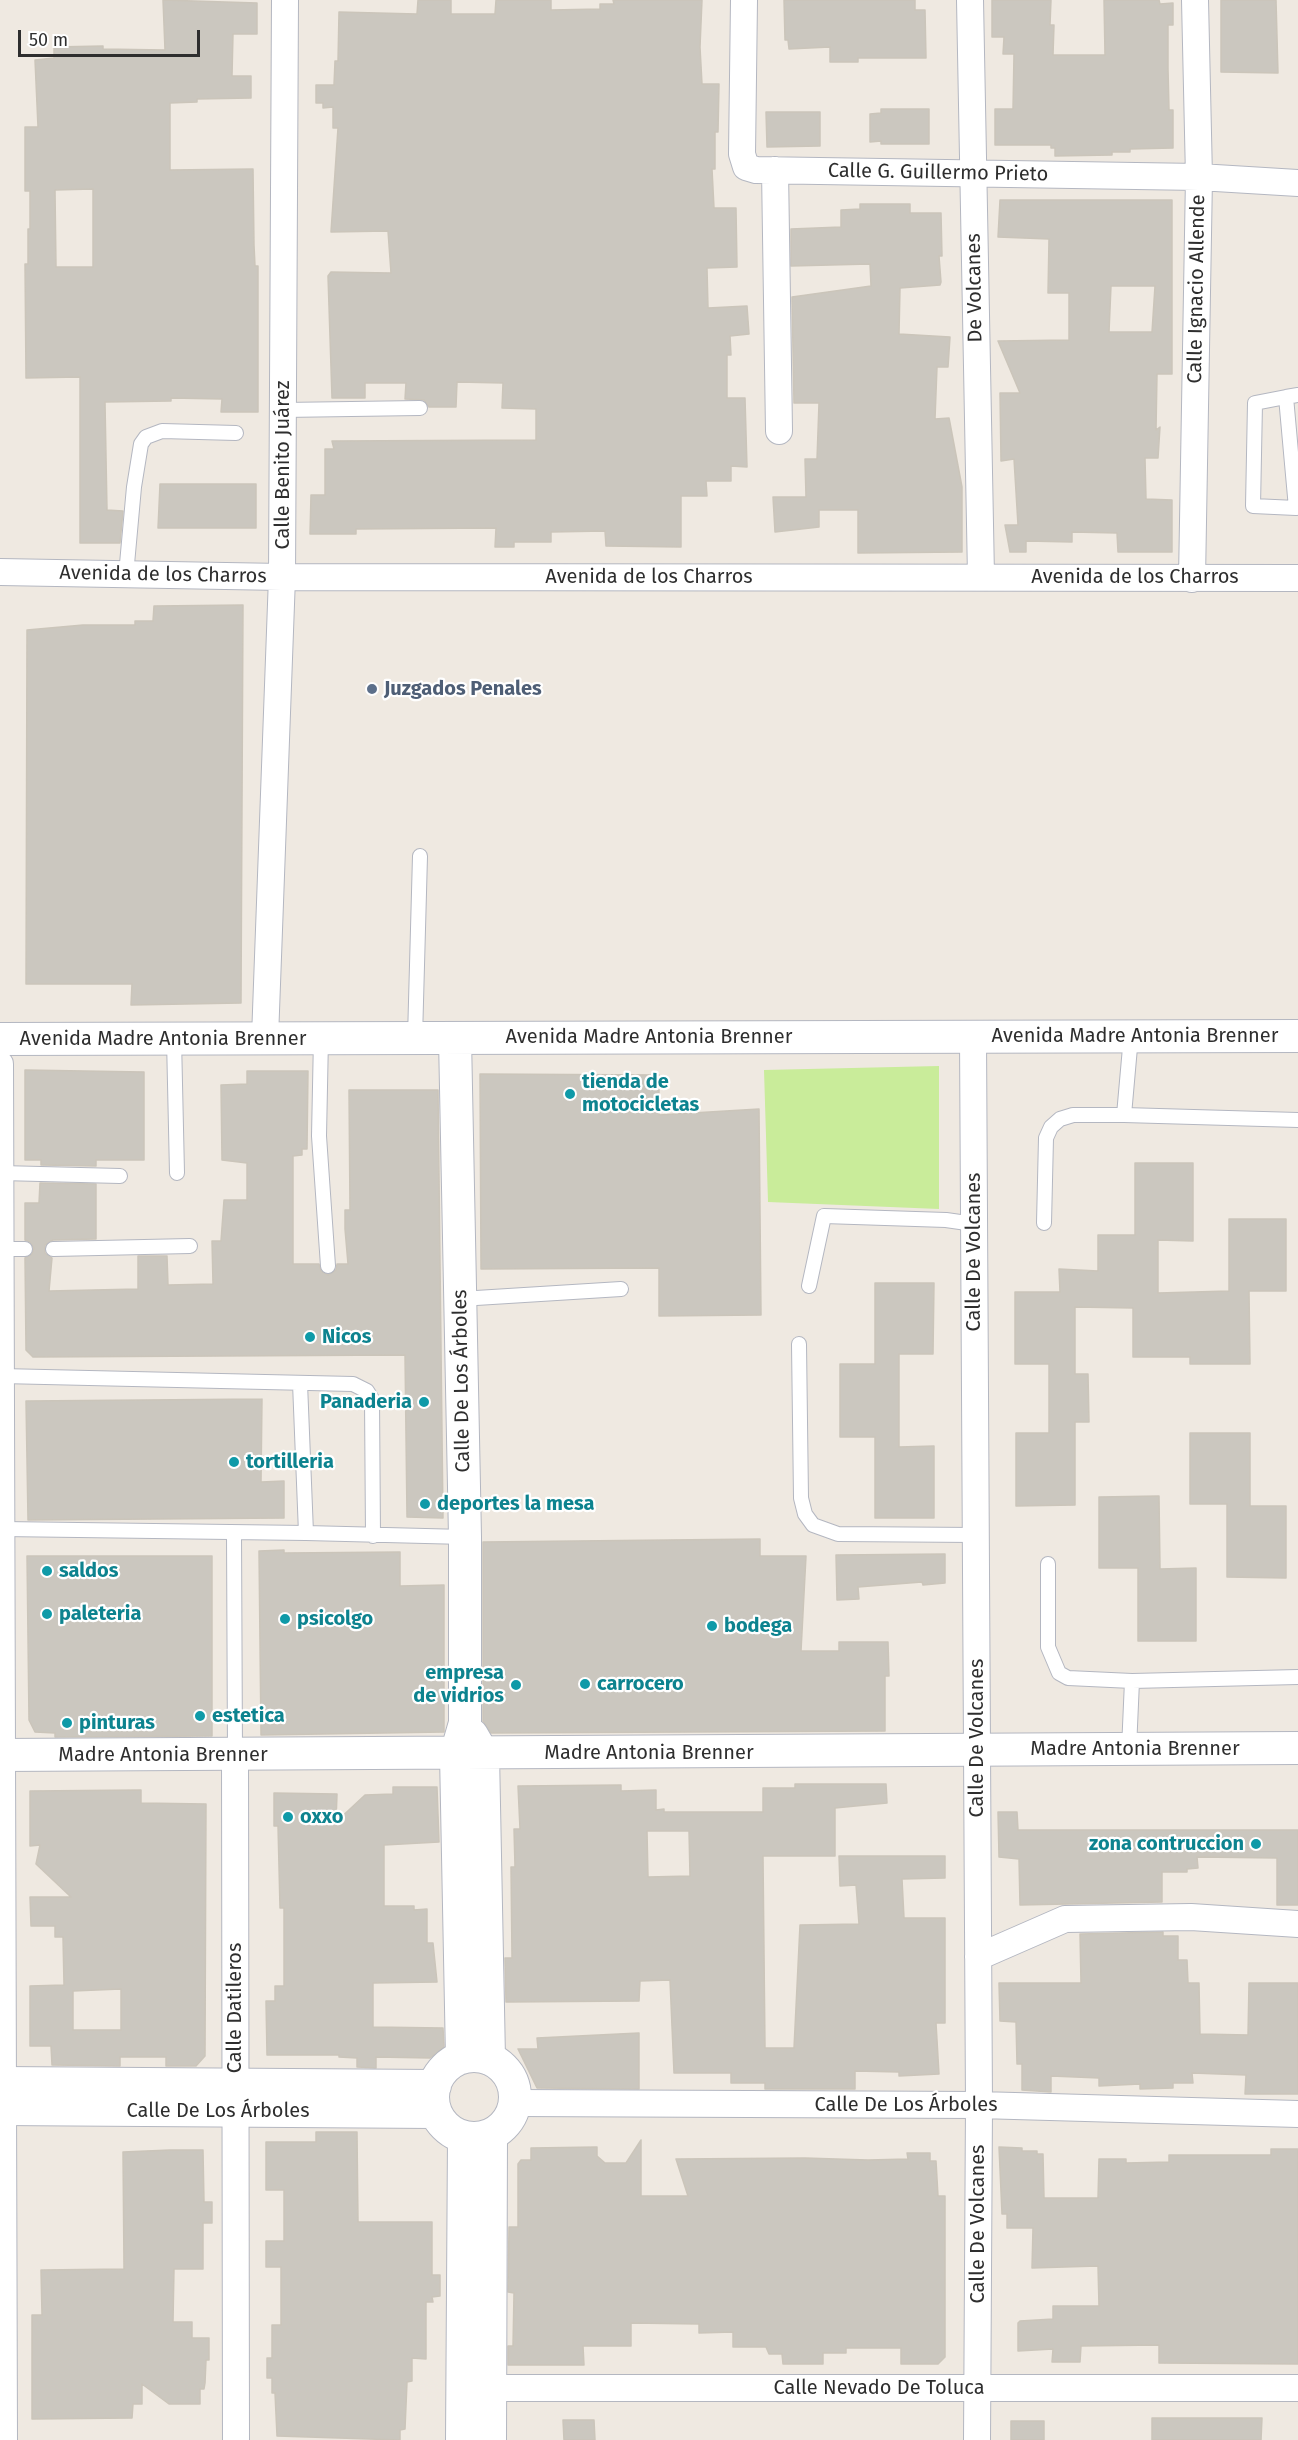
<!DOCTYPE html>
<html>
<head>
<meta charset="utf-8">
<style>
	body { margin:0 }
	#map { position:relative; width:1298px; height:2440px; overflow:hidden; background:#efe9e1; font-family:"Fira Sans",sans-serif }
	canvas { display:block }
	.scale { position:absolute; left:18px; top:30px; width:182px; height:27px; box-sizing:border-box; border:3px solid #2e2e2e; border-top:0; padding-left:8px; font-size:18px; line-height:21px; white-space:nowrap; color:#2e2e2e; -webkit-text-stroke:4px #fff; paint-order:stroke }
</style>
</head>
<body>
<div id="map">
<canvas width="1298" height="2440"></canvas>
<div class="scale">50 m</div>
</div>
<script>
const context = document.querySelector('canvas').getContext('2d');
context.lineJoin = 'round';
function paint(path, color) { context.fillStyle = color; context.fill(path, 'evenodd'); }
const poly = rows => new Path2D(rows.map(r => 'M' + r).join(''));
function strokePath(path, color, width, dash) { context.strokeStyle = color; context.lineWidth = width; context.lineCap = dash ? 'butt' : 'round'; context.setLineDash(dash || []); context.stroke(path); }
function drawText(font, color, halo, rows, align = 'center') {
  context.font = font + ' "Fira Sans",sans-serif'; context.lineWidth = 4.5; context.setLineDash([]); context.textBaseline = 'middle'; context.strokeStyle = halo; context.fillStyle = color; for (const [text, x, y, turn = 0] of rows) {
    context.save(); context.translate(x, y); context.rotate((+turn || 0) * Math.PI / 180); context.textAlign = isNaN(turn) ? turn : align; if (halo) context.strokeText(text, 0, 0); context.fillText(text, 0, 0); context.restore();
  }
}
const pitch = poly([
	[939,1066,939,1209,768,1202,764,1070]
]);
const building = poly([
	[163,0,257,3,257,34,233,34,232,76,251,76,251,98,197,99,197,102,170,103,170,170,253,169,254,245,255,266,258,266,258,412,221,412,222,399,171,398,171,401,105,402,107,510,123,511,120,543,80,543,80,377,26,378,25,264,28,264,28,229,30,229,30,191,25,191,25,127,38,127,35,60,54,58,54,47,103,46,103,49,165,50,163,0],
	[93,189,93,267,56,267,55,190,93,189],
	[418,0,451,0,451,14,495,14,496,0,551,0,551,10,600,9,600,4,614,4,613,0,702,0,700,47,702,84,719,84,718,132,715,132,715,169,712,169,714,208,736,208,737,267,707,268,708,308,747,306,749,334,730,336,731,355,727,355,727,398,745,398,747,467,731,466,731,481,706,481,707,496,681,496,681,547,606,546,605,531,551,532,551,542,514,542,514,547,495,547,496,528,356,529,356,534,310,534,311,495,325,495,325,449,334,449,332,441,536,440,536,409,502,408,503,383,457,382,456,407,429,407,424,400,405,399,406,383,365,383,365,398,332,398,328,276,331,272,391,273,388,231,331,232,338,128,333,128,333,107,323,108,323,103,316,103,316,85,334,85,335,61,338,61,339,12,417,14,418,0],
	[784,0,915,0,915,10,925,10,926,58,858,58,858,62,830,62,830,47,789,49,788,40,785,40,784,0],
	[992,0,1051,0,1050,25,1054,25,1053,55,1105,55,1104,0,1159,0,1160,4,1173,3,1173,25,1168,25,1168,68,1169,110,1173,110,1173,148,1130,149,1130,152,1112,152,1112,155,1055,156,1055,148,1051,148,1051,145,995,145,995,109,1013,109,1014,54,1003,54,1004,37,992,37,992,0],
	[1221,0,1276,0,1278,73,1221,72,1221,0],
	[881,109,929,109,929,144,881,144,881,141,870,142,870,114,881,113,881,109],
	[766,112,820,112,820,146,767,147,766,112],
	[1000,200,1172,200,1172,374,1157,374,1156,430,1160,427,1158,458,1145,458,1146,499,1172,500,1172,552,1118,552,1117,533,1072,532,1072,542,1026,541,1026,552,1010,552,1005,525,1018,525,1014,459,1001,461,1000,393,1020,393,998,341,1069,340,1069,293,1048,293,1049,239,998,237,1000,200],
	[1111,286,1155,286,1152,332,1109,332,1111,286],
	[860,204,910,204,910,213,941,213,942,256,939,256,941,282,940,285,900,288,899,334,950,337,948,367,937,367,935,419,949,418,950,423,962,487,962,552,858,553,858,510,819,510,819,527,775,532,773,497,806,497,805,459,817,459,819,403,794,403,792,297,871,286,870,264,791,266,791,229,841,227,841,210,860,209,860,204],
	[160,484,256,484,256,528,158,528,160,484],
	[243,605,241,1003,131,1005,132,984,26,984,27,630,83,625,135,625,135,621,153,621,154,606,243,605],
	[25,1070,144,1072,144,1160,96,1160,96,1166,41,1165,41,1160,25,1160,25,1070],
	[247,1071,308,1071,307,1149,302,1149,302,1155,293,1156,293,1264,319,1264,321,1271,328,1275,336,1270,337,1264,348,1264,345,1229,345,1210,350,1210,349,1090,438,1090,443,1518,407,1517,405,1355,33,1357,26,1350,25,1258,32,1254,34,1248,30,1242,25,1240,25,1203,39,1203,40,1183,96,1184,96,1239,53,1240,45,1245,45,1253,52,1258,49,1291,138,1289,138,1256,167,1256,168,1285,213,1284,212,1241,221,1241,224,1200,247,1200,247,1163,222,1160,221,1085,247,1084,247,1071],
	[480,1074,659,1075,659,1115,759,1109,761,1315,659,1316,659,1268,481,1269,480,1074],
	[1135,1163,1193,1163,1193,1241,1158,1240,1158,1293,1229,1291,1229,1219,1286,1219,1286,1291,1249,1291,1250,1364,1190,1364,1190,1357,1133,1357,1133,1308,1075,1307,1075,1374,1088,1374,1089,1422,1075,1422,1075,1505,1016,1506,1016,1433,1049,1433,1049,1364,1015,1364,1015,1292,1060,1292,1059,1269,1098,1271,1098,1235,1135,1235,1135,1163],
	[875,1283,934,1283,933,1354,899,1354,899,1447,934,1446,934,1518,875,1518,875,1437,840,1437,840,1364,875,1364,875,1283],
	[262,1399,261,1482,284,1481,284,1518,28,1520,26,1401,262,1399],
	[1190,1433,1250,1433,1250,1506,1286,1506,1286,1578,1227,1577,1227,1504,1190,1504,1190,1433],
	[1159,1496,1160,1569,1196,1568,1196,1641,1138,1641,1138,1568,1099,1568,1099,1497,1159,1496],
	[760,1539,760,1556,806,1556,801,1651,839,1651,839,1642,888,1642,889,1676,885,1676,885,1731,491,1733,483,1721,483,1542,760,1539],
	[284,1550,284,1553,400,1552,400,1586,444,1585,444,1732,261,1735,259,1551,284,1550],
	[945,1554,945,1583,923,1585,922,1582,858,1587,859,1599,837,1600,836,1555,945,1554],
	[27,1556,212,1556,212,1736,55,1737,55,1733,35,1732,29,1720,27,1556],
	[795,1784,886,1784,887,1803,835,1808,835,1856,763,1856,765,2048,794,2048,800,1925,859,1924,856,1885,840,1886,839,1856,945,1856,945,1878,902,1879,904,1918,945,1918,945,2023,936,2023,939,2074,899,2076,899,2072,855,2071,855,2089,765,2089,765,2083,731,2083,731,2073,674,2073,670,1980,640,1981,639,2001,506,2002,505,1958,512,1958,511,1867,515,1867,514,1829,520,1829,518,1786,621,1785,621,1791,656,1790,656,1810,664,1809,664,1812,763,1812,763,1788,795,1788,795,1784],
	[647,1831,689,1831,690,1876,648,1877,647,1831],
	[393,1787,437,1787,439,1842,384,1845,384,1906,414,1906,414,1910,427,1909,427,1943,433,1943,437,1982,373,1983,373,2027,443,2028,444,2047,430,2058,376,2057,376,2068,357,2067,357,2058,339,2057,339,2055,267,2055,266,2001,275,2001,275,1986,284,1986,284,1908,280,1908,278,1826,274,1826,274,1793,337,1794,336,1822,365,1795,393,1794,393,1787],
	[141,1790,141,1803,206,1804,205,2056,196,2066,166,2066,166,2057,120,2057,120,2066,52,2065,51,2046,30,2046,30,1986,64,1985,63,1937,55,1937,55,1926,31,1926,30,1897,71,1897,36,1864,40,1845,30,1846,30,1791,141,1790],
	[121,1989,121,2030,73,2030,73,1991,121,1989],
	[998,1812,1017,1812,1018,1830,1298,1830,1298,1905,1277,1905,1277,1858,1197,1857,1198,1868,1187,1869,1187,1872,1162,1872,1162,1902,1020,1905,1019,1859,999,1857,998,1812],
	[1163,1932,1163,1936,1178,1936,1178,1960,1187,1960,1188,1983,1199,1983,1200,2034,1248,2035,1249,1983,1298,1983,1298,2094,1245,2094,1246,2075,1192,2073,1193,2083,1173,2083,1173,2088,1140,2089,1140,2084,1099,2086,1099,2078,1051,2076,1051,2092,1022,2090,1022,2064,1017,2064,1016,2022,1000,2021,999,1983,1081,1983,1080,1934,1163,1932],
	[639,2033,639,2089,537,2088,518,2049,538,2049,537,2038,639,2033],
	[316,2132,357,2132,358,2222,432,2222,432,2275,440,2275,440,2296,432,2297,433,2302,426,2302,426,2359,412,2358,412,2381,407,2382,405,2429,400,2430,400,2440,277,2436,275,2393,272,2393,272,2378,267,2378,267,2358,272,2358,272,2325,281,2325,281,2267,266,2267,266,2241,284,2241,284,2190,266,2190,266,2142,316,2142,316,2132],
	[641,2140,641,2196,688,2196,676,2159,805,2158,868,2160,908,2159,907,2153,930,2153,930,2161,936,2161,938,2196,945,2196,945,2357,938,2364,901,2364,901,2348,846,2348,846,2353,823,2353,823,2364,783,2364,782,2354,769,2354,766,2347,733,2347,733,2332,699,2333,699,2324,631,2323,631,2346,583,2346,584,2365,508,2365,508,2346,513,2346,514,2293,508,2292,509,2227,518,2227,518,2164,521,2160,531,2160,531,2148,597,2147,597,2156,605,2163,626,2163,641,2140],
	[999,2147,1022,2148,1022,2151,1037,2151,1037,2154,1043,2154,1044,2198,1098,2198,1099,2159,1126,2159,1126,2163,1169,2162,1169,2155,1271,2155,1271,2149,1298,2149,1298,2364,1159,2363,1159,2345,1081,2346,1080,2362,1052,2362,1053,2349,1018,2351,1018,2323,1020,2321,1053,2319,1053,2306,1099,2306,1098,2266,1032,2268,1033,2228,1007,2228,1007,2214,1002,2214,999,2147],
	[170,2150,203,2150,204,2202,212,2202,212,2223,203,2223,203,2269,174,2269,173,2322,192,2322,192,2338,209,2338,209,2360,206,2360,205,2383,204,2389,200,2389,200,2404,169,2404,142,2384,142,2404,133,2404,132,2418,32,2419,32,2315,42,2315,41,2270,124,2269,123,2152,170,2150],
	[1152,2418,1262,2418,1261,2440,1152,2440,1152,2418],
	[563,2420,594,2420,595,2440,564,2440,563,2420],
	[1011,2421,1044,2421,1044,2440,1011,2440,1011,2421]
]);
const service = poly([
	[1286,397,1296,508,1253,506,1255,403,1286,397,1298,395],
	[283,410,420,408],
	[126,575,134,487,141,444,146,437,162,431,236,433],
	[1131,1036,1124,1115,1298,1120],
	[321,1038,319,1136,328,1266],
	[415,1038,420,856],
	[174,1039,177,1173],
	[1,1173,120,1176],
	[1044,1223,1046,1138,1051,1127,1060,1119,1073,1115,1124,1115],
	[1,1249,25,1249],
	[53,1249,190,1246],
	[809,1286,824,1216,946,1220,974,1224],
	[460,1299,621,1289],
	[799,1344,801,1498,805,1514,813,1525,838,1534,976,1535],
	[1,1376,353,1384,367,1391,372,1399,373,1536],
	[300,1383,306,1533],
	[2,1529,306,1533,465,1537],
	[234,1533,235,1755],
	[1048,1564,1048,1647,1059,1673,1068,1678,1132,1681],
	[1129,1749,1132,1681,1298,1677]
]);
const minor = poly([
	[744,0,742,154,746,167,756,170,1199,177,1298,183],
	[970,0,981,576],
	[775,170,779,431],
	[0,572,282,577,1298,578],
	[1192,579,1199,177,1195,0],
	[973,1037,979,2105,977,2440],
	[265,1038,282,577,285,0],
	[0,1064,4,2440],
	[235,1755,236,2440],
	[978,1957,1065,1919,1191,1917,1298,1924],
	[515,2103,979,2105,1298,2114],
	[470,2388,1298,2388]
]);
const tertiary = poly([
	[455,1038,465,1537,465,1723,456,1754,462,2058],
	[0,1039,1298,1036],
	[472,1735,483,1754,489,2059],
	[0,1755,1298,1748],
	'433 2097a41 41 0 1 1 82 0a41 41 0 1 1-82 0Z',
	[0,2083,435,2086],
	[0,2109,435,2112],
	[462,2440,464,2137],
	[490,2440,491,2135]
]);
const markers = [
	[372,689,6,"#5c6f8a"],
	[570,1094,6,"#0f9aa8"],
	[310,1337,6,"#0f9aa8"],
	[424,1402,6,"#0f9aa8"],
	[234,1462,6,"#0f9aa8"],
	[425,1504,6,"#0f9aa8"],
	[47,1571,6,"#0f9aa8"],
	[47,1614,6,"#0f9aa8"],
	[285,1619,6,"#0f9aa8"],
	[712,1626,6,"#0f9aa8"],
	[585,1684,6,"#0f9aa8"],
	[516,1685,6,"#0f9aa8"],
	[200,1716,6,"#0f9aa8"],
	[67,1723,6,"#0f9aa8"],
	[288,1817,6,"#0f9aa8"],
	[1256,1844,6,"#0f9aa8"]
];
const streetNames = [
	["Calle G. Guillermo Prieto",938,173,1],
	["De Volcanes",975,288,-91],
	["Calle Ignacio Allende",1197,289,-89],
	["Calle Benito Juárez",283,465,-90],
	["Avenida de los Charros",163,575,1],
	["Avenida de los Charros",649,577],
	["Avenida de los Charros",1135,577],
	["Avenida Madre Antonia Brenner",1135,1036],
	["Avenida Madre Antonia Brenner",649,1037],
	["Avenida Madre Antonia Brenner",163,1039],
	["Calle De Volcanes",974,1252,-90],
	["Calle De Los Árboles",462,1381,-91],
	["Calle De Volcanes",977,1738,-90],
	["Madre Antonia Brenner",1135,1749],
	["Madre Antonia Brenner",649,1753],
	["Madre Antonia Brenner",163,1755],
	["Calle Datileros",235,2008,-90],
	["Calle De Los Árboles",906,2105],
	["Calle De Los Árboles",218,2111],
	["Calle De Volcanes",978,2224,-90],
	["Calle Nevado De Toluca",879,2388]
];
const serviceNames = [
	["Juzgados Penales",384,689]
];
const cultureNames = [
	["tienda de",582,1082],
	["motocicletas",582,1105],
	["Nicos",322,1337],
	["Panaderia",412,1402,"right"],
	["tortilleria",246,1462],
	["deportes la mesa",437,1504],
	["saldos",59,1571],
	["paleteria",59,1614],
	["psicolgo",297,1619],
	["bodega",724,1626],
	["empresa",504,1673,"right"],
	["de vidrios",504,1696,"right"],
	["carrocero",597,1684],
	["estetica",212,1716],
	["pinturas",79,1723],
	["oxxo",300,1817],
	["zona contruccion",1244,1844,"right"]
];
paint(pitch, '#c9ec9a');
paint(building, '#cbc7bf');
strokePath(building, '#cbc5ba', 1.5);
strokePath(service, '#b4b7c1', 16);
strokePath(minor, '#b4b7c1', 28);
strokePath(tertiary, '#b4b7c1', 34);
strokePath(service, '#fff', 14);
strokePath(minor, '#fff', 26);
strokePath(tertiary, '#fff', 32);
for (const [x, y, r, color] of markers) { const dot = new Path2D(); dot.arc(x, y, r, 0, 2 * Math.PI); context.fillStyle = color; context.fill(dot); strokePath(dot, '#fff', 2); }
drawText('20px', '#2e2e2e', '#fff', streetNames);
drawText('bold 20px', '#4e5e75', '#fff', serviceNames, 'left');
drawText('bold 20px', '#0d838f', '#fff', cultureNames, 'left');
</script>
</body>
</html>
